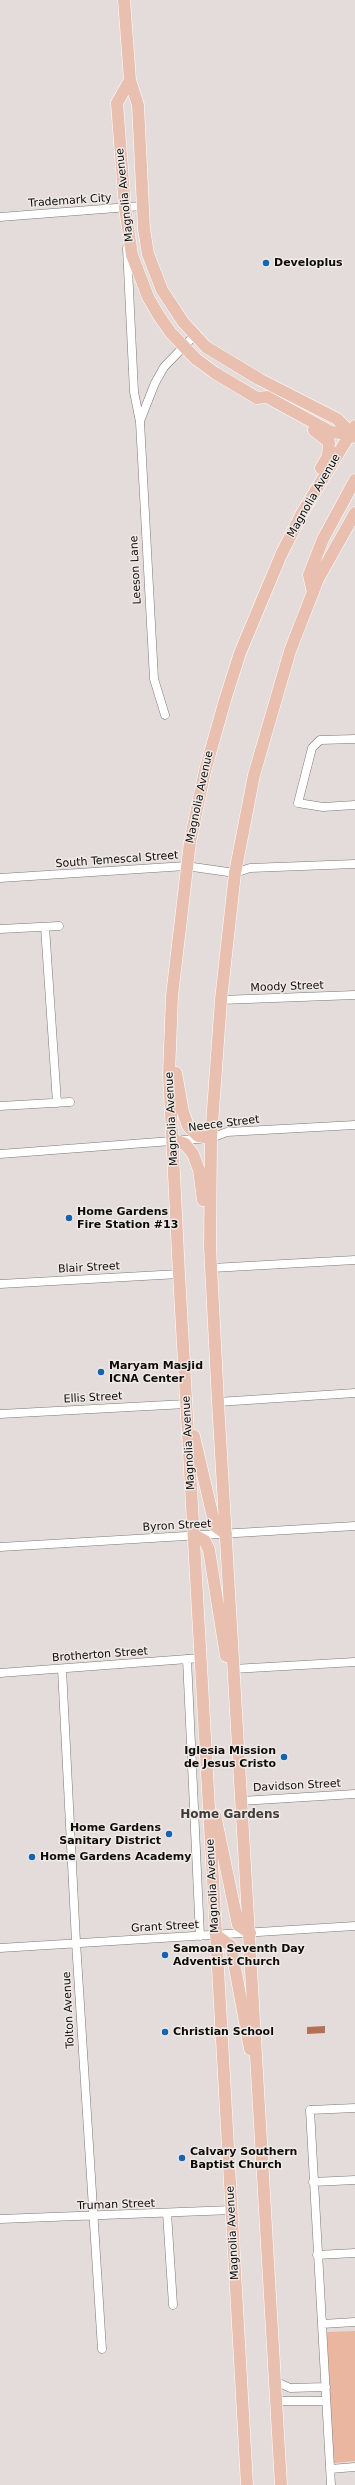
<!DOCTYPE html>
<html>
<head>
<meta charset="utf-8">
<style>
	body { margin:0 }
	canvas { display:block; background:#e3dcda }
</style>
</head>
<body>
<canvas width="355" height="2485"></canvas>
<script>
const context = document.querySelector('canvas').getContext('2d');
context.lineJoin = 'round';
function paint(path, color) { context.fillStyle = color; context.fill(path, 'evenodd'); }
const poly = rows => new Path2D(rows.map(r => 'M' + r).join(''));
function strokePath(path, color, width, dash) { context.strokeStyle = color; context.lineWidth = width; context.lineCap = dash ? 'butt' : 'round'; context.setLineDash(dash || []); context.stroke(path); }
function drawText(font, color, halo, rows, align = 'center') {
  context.font = font + ' "DejaVu Sans",sans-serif'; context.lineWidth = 3; context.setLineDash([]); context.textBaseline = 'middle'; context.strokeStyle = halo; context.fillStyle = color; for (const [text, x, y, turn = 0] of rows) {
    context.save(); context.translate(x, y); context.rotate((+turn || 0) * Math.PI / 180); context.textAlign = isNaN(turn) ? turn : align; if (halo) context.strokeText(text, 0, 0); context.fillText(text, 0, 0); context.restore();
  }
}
const green = poly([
	[355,2331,355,2461,334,2463,327,2332]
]);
const water = poly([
	[325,2026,325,2033,307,2034,307,2027]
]);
const minor = poly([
	[0,217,142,206],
	[127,248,134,392,140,422,154,679,165,715],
	[140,421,155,383,164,367,195,335],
	[355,739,320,740,312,748,298,803,323,807,355,805],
	[0,878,186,866,235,873,250,868,355,864],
	[45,927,57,1103],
	[0,929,59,926],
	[221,1000,355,995],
	[0,1106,70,1102],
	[0,1154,211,1138,227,1132,355,1125],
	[212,1268,355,1260],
	[0,1284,179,1274],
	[218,1402,355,1393],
	[0,1414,186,1404],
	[0,1547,355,1526],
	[187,1659,200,1936],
	[62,1669,76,1942,102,2349],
	[233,1669,355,1662],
	[0,1673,201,1658],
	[241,1801,355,1794],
	[0,1948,355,1926],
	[313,2182,355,2180],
	[167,2213,173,2305],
	[0,2219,232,2210],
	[317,2255,355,2253],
	[322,2324,355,2322],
	[275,2381,290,2388,326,2387],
	[277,2401,326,2401],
	[330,2469,355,2467],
	[331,2485,310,2110,355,2108]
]);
const primary = poly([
	[124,0,130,80,138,105,144,229,148,254,162,290,183,322,206,347,259,379,337,419,355,437],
	[130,80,117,103,125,208,132,255,148,297,159,316,171,333,196,359,215,373,257,398,267,397,331,432,350,434],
	[314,430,329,442,328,456,321,468],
	[313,593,309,575,323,539,355,480],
	[176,1073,183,1112,188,1126,198,1136,211,1138],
	[174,1140,185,1144,193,1154,199,1170,203,1200],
	[194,1436,215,1526,226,1534],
	[194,1535,205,1541,209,1550,226,1656],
	[215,1815,238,1925,250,1933],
	[216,1935,231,1946,250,2049],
	[247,2485,179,1274,169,1074,172,996,190,842,205,771,225,700,240,653,281,555,302,513,355,426],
	[281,2485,218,1402,210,1247,211,1138,221,1000,235,873,254,775,290,651,318,579,355,513]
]);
const markers = [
	[266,263,4,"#1364b3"],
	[69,1218,4,"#1364b3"],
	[101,1372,4,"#1364b3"],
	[284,1757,4,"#1364b3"],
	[169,1834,4,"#1364b3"],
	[32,1857,4,"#1364b3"],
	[165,1955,4,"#1364b3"],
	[165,2032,4,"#1364b3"],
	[182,2158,4,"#1364b3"]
];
const streetNames = [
	["Magnolia Avenue",125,195,-96],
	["Trademark City",70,201,-4],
	["Magnolia Avenue",314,496,-60],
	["Leeson Lane",136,570,-93],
	["Magnolia Avenue",200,797,-78],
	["South Temescal Street",117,860,-4],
	["Moody Street",287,987,-2],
	["Magnolia Avenue",172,1119,-93],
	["Neece Street",224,1124,-7],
	["Blair Street",89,1268,-3],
	["Ellis Street",93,1398,-3],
	["Magnolia Avenue",189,1443,-93],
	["Byron Street",177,1526,-3],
	["Brotherton Street",100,1655,-4],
	["Davidson Street",297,1786,-3],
	["Magnolia Avenue",213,1886,-93],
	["Grant Street",165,1927,-3],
	["Tolton Avenue",69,2010,-93],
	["Truman Street",116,2205,-2],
	["Magnolia Avenue",233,2233,-93]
];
const poiNames = [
	["Developlus",274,263],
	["Home Gardens",77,1212],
	["Fire Station #13",77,1225],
	["Maryam Masjid",109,1366],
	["ICNA Center",109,1379],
	["Iglesia Mission",276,1751,"right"],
	["de Jesus Cristo",276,1764,"right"],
	["Home Gardens",161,1828,"right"],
	["Sanitary District",161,1841,"right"],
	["Home Gardens Academy",40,1857],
	["Samoan Seventh Day",173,1949],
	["Adventist Church",173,1962],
	["Christian School",173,2032],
	["Calvary Southern",190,2152],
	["Baptist Church",190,2165]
];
const neighbourhoodNames = [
	["Home Gardens",230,1815]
];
paint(green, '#ebb6a0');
paint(water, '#b47156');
strokePath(minor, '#7d7775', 9);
strokePath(primary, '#fff', 13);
strokePath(minor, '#fff', 8);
strokePath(primary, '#e9bfaf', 12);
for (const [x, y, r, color] of markers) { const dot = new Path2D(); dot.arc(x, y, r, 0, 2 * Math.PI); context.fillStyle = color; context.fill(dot); strokePath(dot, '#f0eae7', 1.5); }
drawText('11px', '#0d0b0a', '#f0eae7', streetNames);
drawText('bold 11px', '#0d0b0a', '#f0eae7', poiNames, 'left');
drawText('bold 12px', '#403b39', '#f0eae7', neighbourhoodNames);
</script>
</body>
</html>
